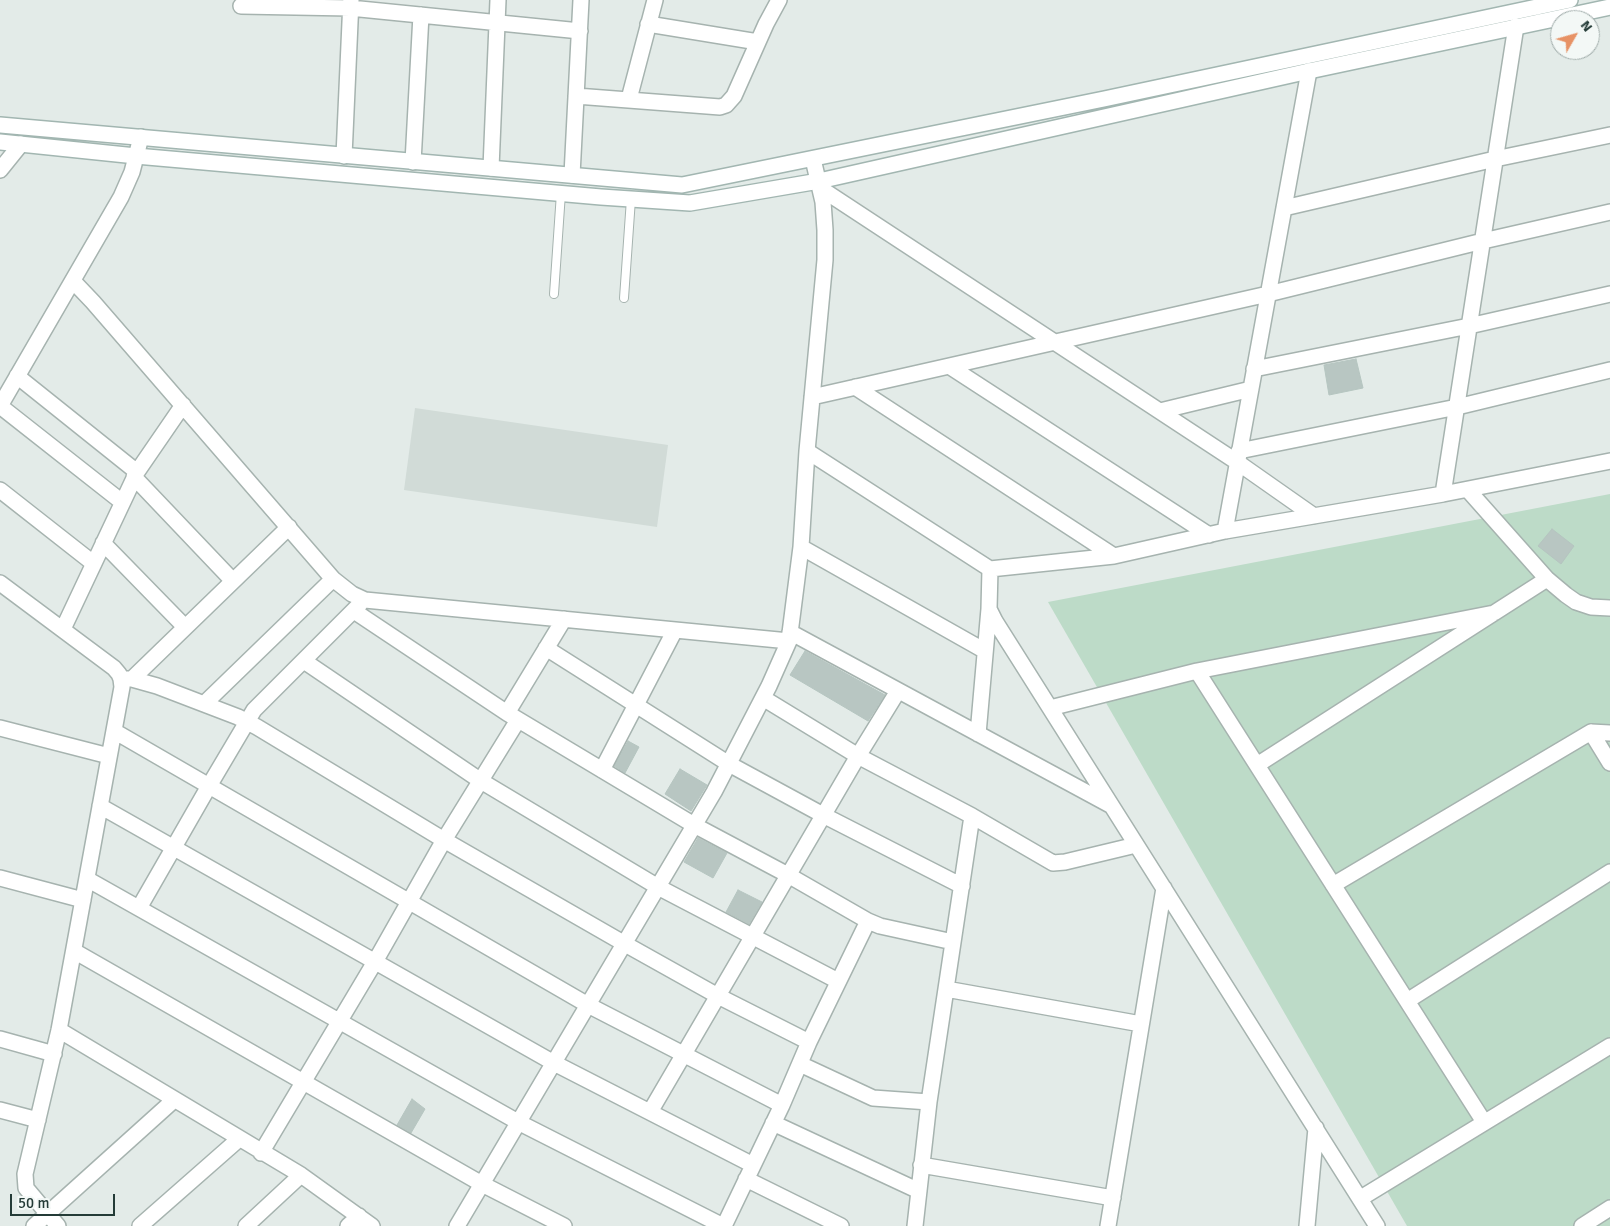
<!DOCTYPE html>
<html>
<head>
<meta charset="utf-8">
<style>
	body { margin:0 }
	#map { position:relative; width:1610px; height:1226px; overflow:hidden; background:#e3ebe8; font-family:Signika,sans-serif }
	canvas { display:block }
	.north { position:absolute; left:1550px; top:10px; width:50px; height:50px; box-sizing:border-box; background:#f3f8f6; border:1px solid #a0acaa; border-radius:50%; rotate:52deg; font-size:14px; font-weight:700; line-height:20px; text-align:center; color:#243b37 }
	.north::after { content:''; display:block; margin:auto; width:18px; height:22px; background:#e79265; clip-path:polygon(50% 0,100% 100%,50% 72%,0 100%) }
	.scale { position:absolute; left:10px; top:1194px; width:105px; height:22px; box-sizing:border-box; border:2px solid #243b37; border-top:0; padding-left:6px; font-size:15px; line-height:18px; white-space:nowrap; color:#243b37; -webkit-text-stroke:4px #f3f8f6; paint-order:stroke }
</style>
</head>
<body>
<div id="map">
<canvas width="1610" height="1226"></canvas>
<div class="north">N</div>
<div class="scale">50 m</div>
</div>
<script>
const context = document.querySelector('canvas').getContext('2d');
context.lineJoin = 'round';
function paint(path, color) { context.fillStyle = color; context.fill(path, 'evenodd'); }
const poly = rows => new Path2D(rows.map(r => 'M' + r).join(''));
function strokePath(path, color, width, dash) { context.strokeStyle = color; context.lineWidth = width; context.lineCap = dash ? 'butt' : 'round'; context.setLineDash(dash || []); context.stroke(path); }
const built = poly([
	[415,408,668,445,657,527,404,490]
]);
const green = poly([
	[1610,494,1610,1226,1407,1226,1048,602]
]);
const building = poly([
	[1356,359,1363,388,1329,395,1324,365,1356,359],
	[1552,529,1574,546,1561,564,1538,546,1552,529],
	[805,651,885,695,868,721,790,675,805,651],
	[628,741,639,747,625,773,614,766,628,741],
	[680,769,707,785,691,811,665,794,680,769],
	[698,838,727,853,713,878,684,862,698,838],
	[738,890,762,902,749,924,726,912,738,890],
	[412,1099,425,1109,411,1133,397,1125,412,1099]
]);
const lane = poly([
	[554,294,561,193],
	[624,298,631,199]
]);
const street = poly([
	[241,6,350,8,580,31],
	[648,24,758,42],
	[576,96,720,107,726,105,734,96,766,24,779,0],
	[629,99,655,0],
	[344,156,351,0],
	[413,162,421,15],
	[491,168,498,0],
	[0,170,21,144],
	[572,175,581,0],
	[820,188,1237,462,1314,516],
	[1284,208,1495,159,1610,135],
	[73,281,93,302,333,579,352,594,365,600,789,641],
	[949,366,1209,535],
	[1254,369,1469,326,1610,294],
	[17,376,137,472],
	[855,387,1114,556],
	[812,397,1268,294,1483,241,1610,212],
	[0,406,121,197,132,172,141,137],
	[0,406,122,502],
	[1160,411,1251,389],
	[807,451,990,569],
	[1239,451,1457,407,1610,370],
	[134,477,233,581],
	[0,490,93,563],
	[1468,490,1547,579,1566,595,1576,602,1591,607,1610,608],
	[1443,494,1516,26],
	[1225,531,1309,71],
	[103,543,185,627],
	[801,547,985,651],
	[0,583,114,668,119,674,121,679,122,687,59,1030,25,1174,26,1188,58,1226],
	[354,611,507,713,694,825,788,875,868,921,880,926,953,942],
	[63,629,137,472,183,405],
	[790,632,1110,805],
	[546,648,729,764,823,815,962,886],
	[304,661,481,781,658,887,838,981],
	[1197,671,1484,1122],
	[121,679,132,679,157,686,238,717,257,727,444,840,625,944,718,996,809,1042],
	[132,679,289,527],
	[763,698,858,756,972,816,1053,863,1065,862,1136,845],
	[204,704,333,579],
	[1050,708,1197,671,1494,613],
	[507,713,564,619],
	[0,728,109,756],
	[114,731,588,1005,782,1105],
	[1591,732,1610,763],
	[978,734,989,609],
	[1257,765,1547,579],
	[602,770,675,630],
	[100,806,554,1063,753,1165],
	[0,878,83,900],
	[87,879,518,1122,723,1226],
	[1333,885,1591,732,1610,733],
	[139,908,209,786,254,710,360,604],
	[74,951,482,1184,564,1226],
	[946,989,1141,1024],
	[1407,1001,1610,872],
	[59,1030,301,1175,372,1226],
	[0,1039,54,1054],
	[800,1064,873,1098,929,1102],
	[0,1110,38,1120],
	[650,1112,858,756,898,691],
	[773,1123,919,1191],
	[261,1153,376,960,444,840,518,720],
	[921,1165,1113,1198],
	[746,1179,841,1226],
	[1361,1198,1610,1046],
	[34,1226,174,1100],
	[140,1226,239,1139],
	[246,1226,301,1175],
	[348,1226,359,1216],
	[457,1226,714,792,769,686,789,641,801,547,807,451,825,260,825,230,823,202,813,159],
	[724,1226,782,1105,809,1042,868,921],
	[915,1226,929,1102,972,816],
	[1108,1226,1164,888],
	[1307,1226,1316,1128],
	[1377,1226,995,621,989,609,990,569,1114,556,1225,531,1443,494,1610,461],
	[1582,1226,1610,1208]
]);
const secondary = poly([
	[0,125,682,185,1104,99,1570,0],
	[0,142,136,156,601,197,690,203,819,181,1309,71,1610,7]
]);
paint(built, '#d1dbd7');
paint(green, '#bddbc8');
paint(building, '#b8c6c2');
strokePath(building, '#b5c5c0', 1);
strokePath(lane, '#a6b3af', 10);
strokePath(street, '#a6b3af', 18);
strokePath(secondary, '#a2b6b1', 18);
strokePath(lane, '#fff', 8);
strokePath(street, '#fff', 15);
strokePath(secondary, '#fff', 15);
</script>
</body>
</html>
